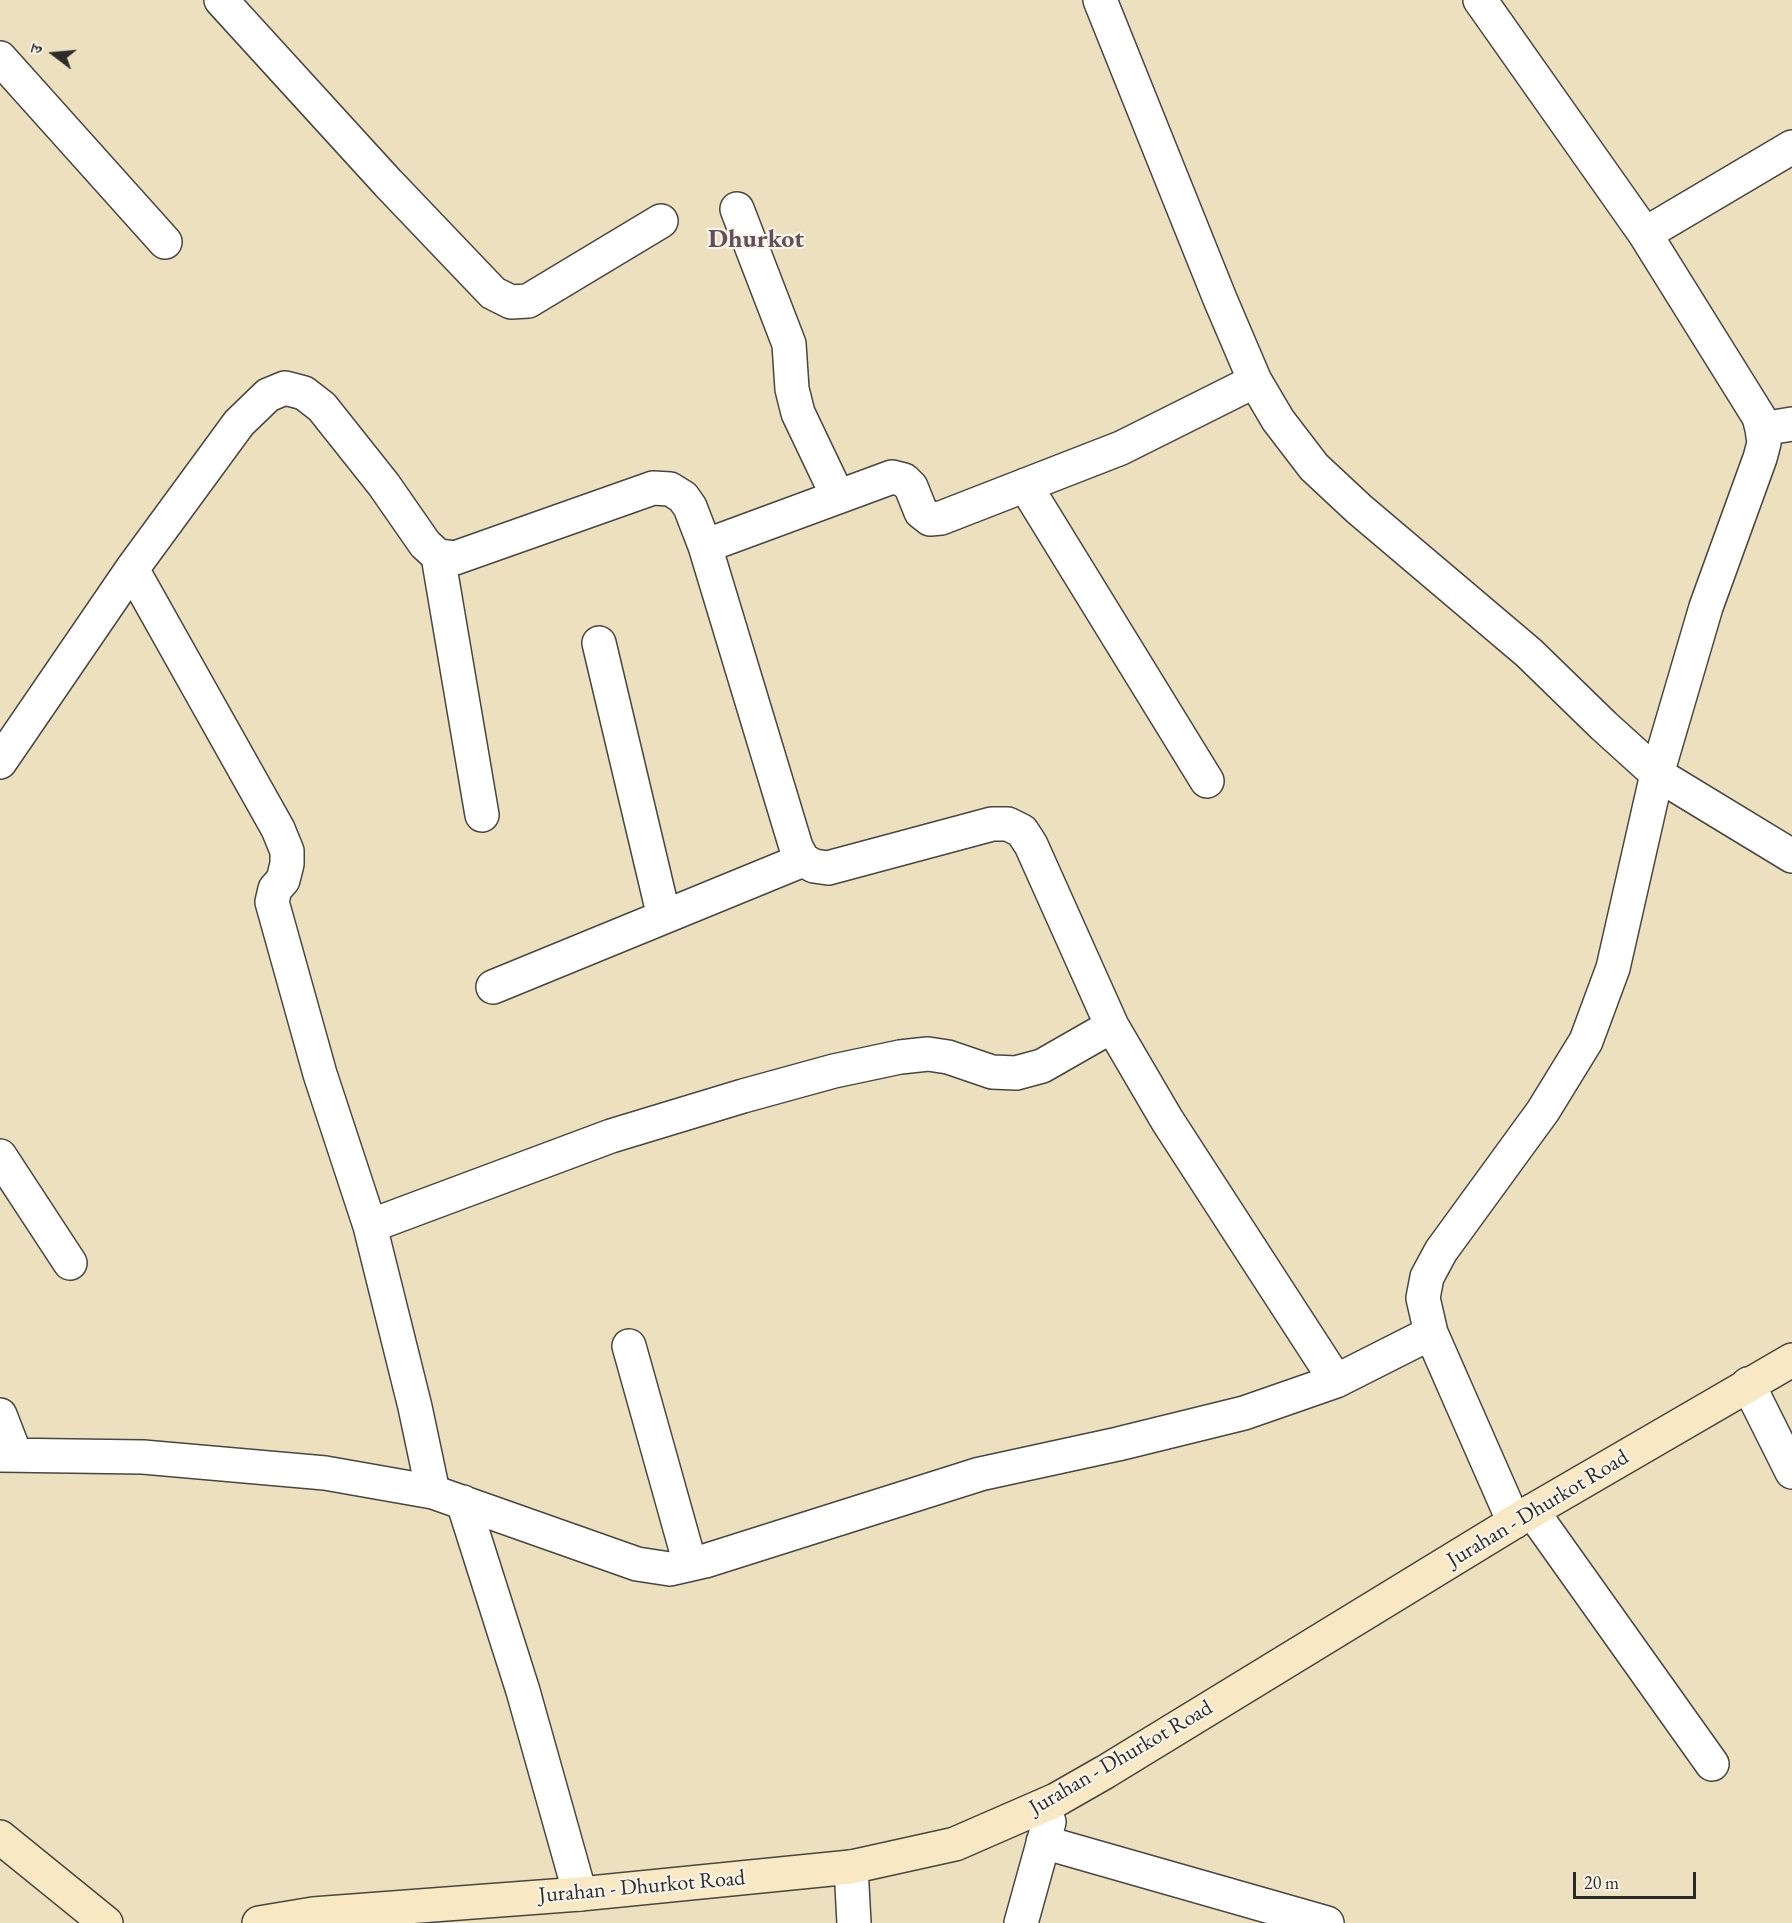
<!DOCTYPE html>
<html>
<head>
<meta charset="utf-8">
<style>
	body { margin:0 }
	#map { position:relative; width:1792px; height:1923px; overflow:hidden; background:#ede0bf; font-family:"EB Garamond","Noto Serif Devanagari",serif }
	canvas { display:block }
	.north { position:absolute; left:24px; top:24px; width:60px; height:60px; -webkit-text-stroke:4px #f7f3e8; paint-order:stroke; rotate:286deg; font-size:16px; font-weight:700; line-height:24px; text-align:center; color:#2b2b2b }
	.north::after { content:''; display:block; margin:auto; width:21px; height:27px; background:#2b2b2b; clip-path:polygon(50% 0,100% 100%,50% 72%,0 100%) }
	.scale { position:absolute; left:1573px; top:1872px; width:123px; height:27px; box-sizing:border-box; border:3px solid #2b2b2b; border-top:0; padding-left:8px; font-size:18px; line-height:21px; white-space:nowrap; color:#2b2b2b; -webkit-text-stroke:4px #f7f3e8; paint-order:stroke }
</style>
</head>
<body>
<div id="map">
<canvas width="1792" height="1923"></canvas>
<div class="north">उ</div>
<div class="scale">20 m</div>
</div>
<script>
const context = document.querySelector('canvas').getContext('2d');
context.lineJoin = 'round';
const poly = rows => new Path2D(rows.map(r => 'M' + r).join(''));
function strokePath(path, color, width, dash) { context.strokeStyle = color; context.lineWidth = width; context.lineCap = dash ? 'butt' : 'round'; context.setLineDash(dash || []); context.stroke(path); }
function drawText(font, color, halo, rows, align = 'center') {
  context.font = font + ' "EB Garamond",serif'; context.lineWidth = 4.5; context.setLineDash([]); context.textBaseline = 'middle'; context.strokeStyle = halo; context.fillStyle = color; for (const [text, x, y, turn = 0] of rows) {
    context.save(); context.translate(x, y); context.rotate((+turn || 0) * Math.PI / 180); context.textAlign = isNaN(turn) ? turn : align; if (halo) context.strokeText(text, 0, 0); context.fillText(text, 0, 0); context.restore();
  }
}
const street = poly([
	[221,0,388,183,493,293,511,302,528,301,661,221],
	[1100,0,1220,299,1255,381,1278,420,1314,467,1359,509,1529,653,1604,726,1657,774,1792,856],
	[0,58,165,242],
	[737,209,789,344,792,389,798,413,838,497],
	[1645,234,1792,147],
	[1762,429,1792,424],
	[1025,485,1207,781],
	[705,546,892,477,904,480,911,487,921,512,930,519,941,518,1121,448,1255,381],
	[438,556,482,815],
	[132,569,278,829,287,851,287,864,283,880,275,889,272,902,320,1074,370,1226,415,1407,433,1492],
	[599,643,664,917],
	[0,762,132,569,239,423,268,395,285,388,304,393,322,407,384,485,425,544,438,556,455,558,653,488,670,489,683,497,690,507,705,546,796,847,803,860,814,866,828,868,992,824,1008,824,1022,831,1031,845,1112,1026,1167,1120,1336,1381],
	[493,987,803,860],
	[0,1156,70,1263],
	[370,1226,611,1136,743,1096,834,1071,900,1057,928,1054,948,1057,992,1072,1016,1073,1042,1066,1112,1026],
	[1431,1333,1423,1298,1427,1277,1441,1251,1543,1111,1586,1041,1613,968,1657,774,1706,607,1760,458,1764,443,1762,429,1759,417,1645,234,1480,0],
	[629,1346,690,1564],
	[1748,1384,1792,1472],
	[0,1415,15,1454],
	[0,1455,143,1457,325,1473,433,1492,637,1564,670,1569,705,1561,980,1474,1118,1444,1244,1413,1336,1381,1431,1333,1514,1522],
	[463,1502,523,1691,580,1894],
	[1532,1511,1712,1764],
	[1043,1842,1327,1923],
	[851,1867,854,1923],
	[1021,1923,1049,1822]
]);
const secondary = poly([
	[0,1837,106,1923],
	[259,1923,313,1914,580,1894,851,1867,955,1844,1056,1800,1105,1772,1532,1511,1792,1360]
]);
const streetNames = [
	["Jurahan - Dhurkot Road",1538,1509,-31],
	["Jurahan - Dhurkot Road",1121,1758,-30],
	["Jurahan - Dhurkot Road",642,1887,-5]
];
const quarterNames = [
	["Dhurkot",756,240]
];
strokePath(street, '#484641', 36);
strokePath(secondary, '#484641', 36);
strokePath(street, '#fff', 33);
strokePath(secondary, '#f8e8c3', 33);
drawText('22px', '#2b2b2b', '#f7f3e8', streetNames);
drawText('bold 26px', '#634f5b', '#f7f3e8', quarterNames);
</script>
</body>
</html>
